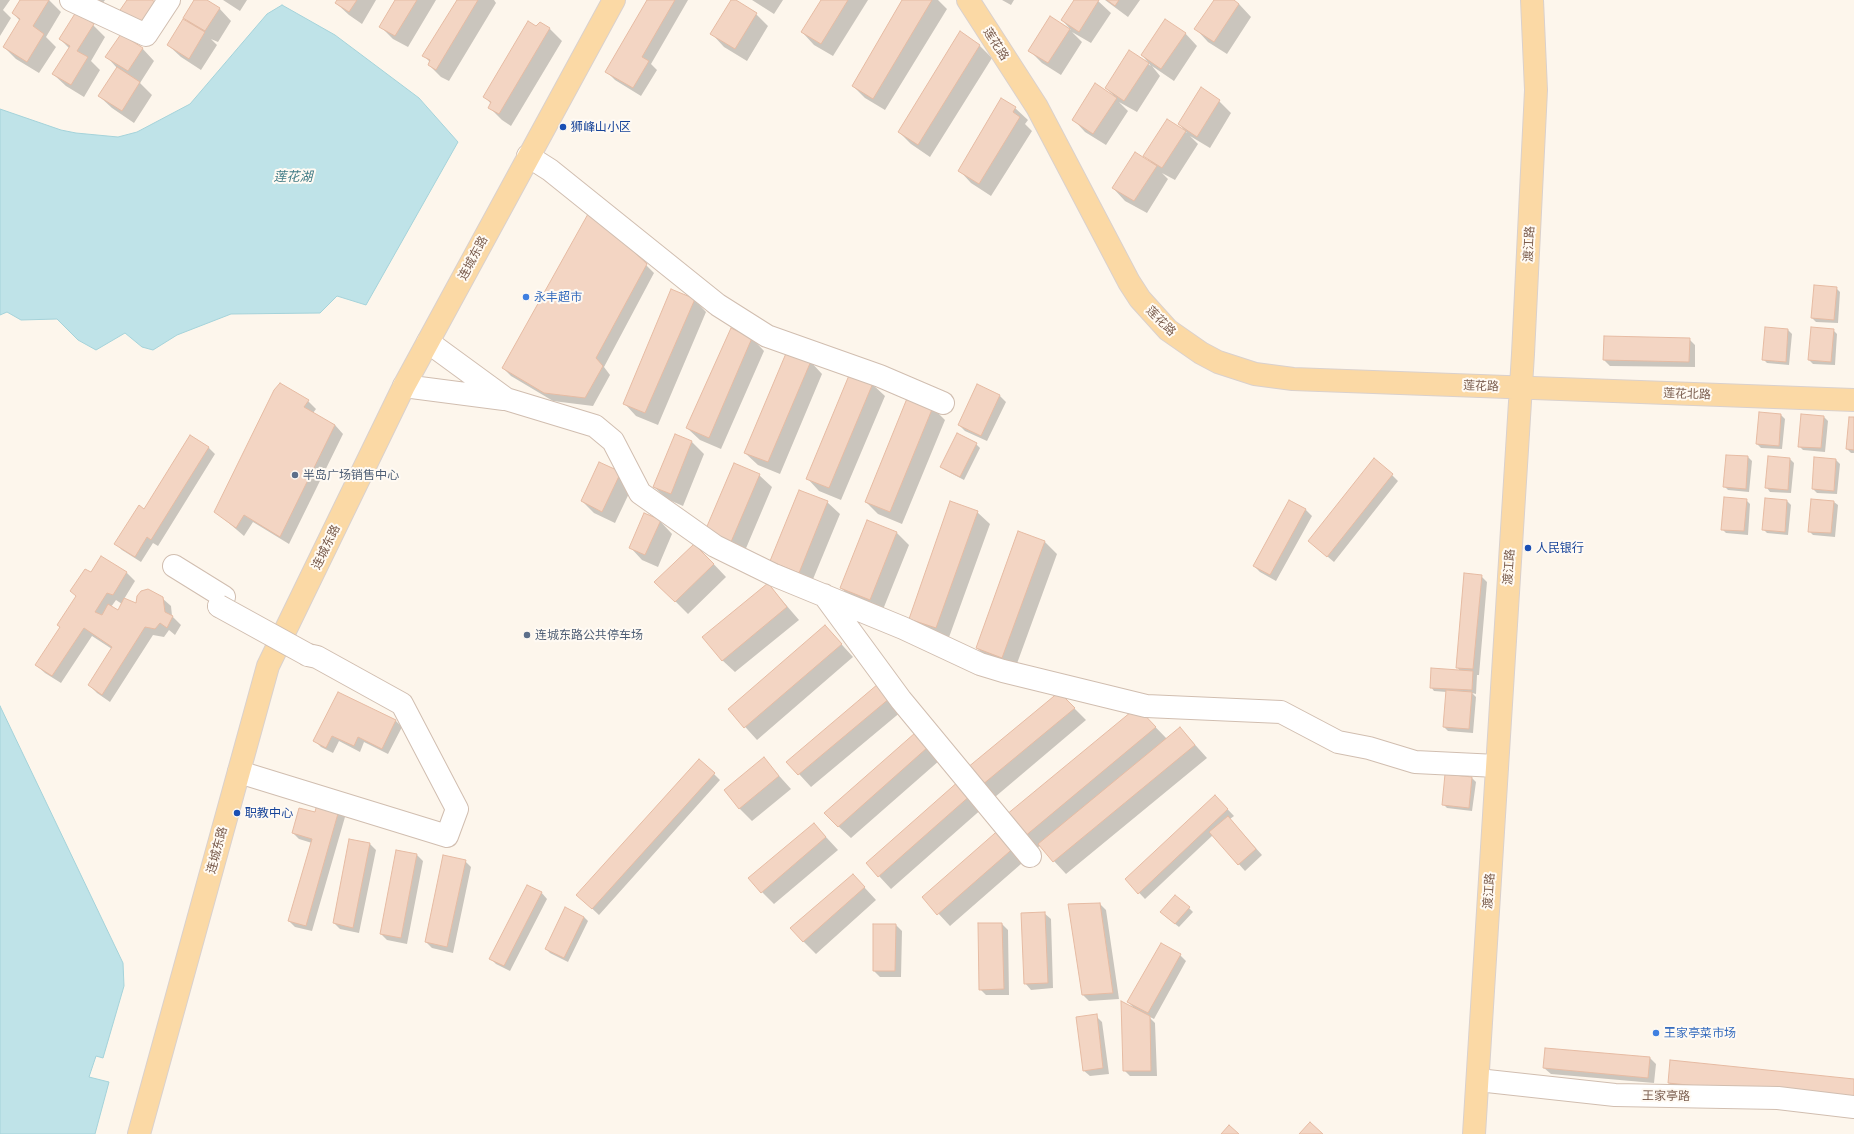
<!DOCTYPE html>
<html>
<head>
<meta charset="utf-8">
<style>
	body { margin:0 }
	canvas { display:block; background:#fdf6ec }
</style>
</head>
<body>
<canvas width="1854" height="1134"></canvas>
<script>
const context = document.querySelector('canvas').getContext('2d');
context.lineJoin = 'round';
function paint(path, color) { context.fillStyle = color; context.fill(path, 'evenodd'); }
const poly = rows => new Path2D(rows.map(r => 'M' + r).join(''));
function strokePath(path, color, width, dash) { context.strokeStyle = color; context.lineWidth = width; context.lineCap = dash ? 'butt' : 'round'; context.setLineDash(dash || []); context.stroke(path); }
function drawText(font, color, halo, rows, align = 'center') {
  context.font = font + ' Lato,"Noto Sans SC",sans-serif'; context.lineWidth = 4; context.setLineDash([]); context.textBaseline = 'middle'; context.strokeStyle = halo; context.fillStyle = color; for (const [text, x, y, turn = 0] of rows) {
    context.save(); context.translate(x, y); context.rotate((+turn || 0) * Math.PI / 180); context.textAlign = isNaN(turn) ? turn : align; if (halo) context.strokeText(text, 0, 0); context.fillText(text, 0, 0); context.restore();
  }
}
const water = poly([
	[282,5,335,35,419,98,458,142,366,305,337,296,320,313,231,314,177,335,153,350,142,347,125,333,96,350,78,340,57,319,21,320,7,312,0,315,0,109,61,130,76,133,118,137,137,132,190,104,267,14,282,5],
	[0,706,123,963,124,986,103,1058,96,1056,89,1077,109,1082,95,1134,0,1134,0,706]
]);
const shadow = poly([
	[0,0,10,0,3,10,11,18,0,36],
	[21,0,49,0,61,12,46,37,56,47,39,73,16,59,4,47,20,21,13,13],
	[85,0,105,0,98,9],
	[195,0,206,0,219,8,231,21,218,42,211,39,217,45,201,70,181,57,168,45,190,24,184,18],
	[223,0,247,0,240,11],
	[338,0,376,0,362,24,349,15,336,3],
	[396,0,436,0,408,47,393,39,381,27],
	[458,0,494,0,496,3,449,81,441,77,429,65,430,62,424,56],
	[648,0,688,0,651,64,657,70,641,96,615,80,607,72],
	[732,0,756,14,768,26,747,61,724,47,712,34],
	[752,0,783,0,774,14],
	[822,0,868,0,833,56,814,45,802,32],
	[903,0,938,0,947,9,885,110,865,98,853,86],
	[1002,0,1014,0,1011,5],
	[1075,0,1097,0,1111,13,1091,43,1072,32,1082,42,1061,75,1042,63,1029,50,1050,17,1071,30,1062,20],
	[1105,0,1140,0,1128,17],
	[1215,0,1232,0,1239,4,1251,17,1227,54,1208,42,1196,29],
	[540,23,550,29,562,41,511,126,502,120,489,107,491,104,485,97],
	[93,25,105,37,91,61,100,70,84,97,66,86,53,74,69,48,60,39],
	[961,33,980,46,992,58,930,157,911,144,899,132],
	[1185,33,1197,46,1174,81,1152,66,1160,76,1137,112,1119,102,1128,111,1106,145,1085,132,1073,119,1114,96,1106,88,1129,51,1151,66,1142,55],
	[142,48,154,61,140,83,152,95,134,123,112,108,99,96,117,68,107,57],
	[1219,101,1231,113,1210,148,1190,136,1198,144,1175,180,1162,173,1168,179,1147,213,1125,201,1113,188,1151,162,1145,156,1167,120,1187,133,1179,124],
	[1015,108,1028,120,1025,124,1032,131,991,196,971,183,959,170],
	[646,265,654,273,604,367,610,375,593,406,553,401,511,376,503,368],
	[1836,288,1840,292,1838,323,1816,322,1812,318],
	[694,299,706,312,658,425,636,416,624,403],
	[1766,328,1788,330,1792,334,1789,365,1767,363,1763,359],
	[1833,330,1837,334,1835,365,1813,364,1809,360],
	[752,338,764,351,721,449,700,440,687,428],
	[1689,339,1695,345,1695,367,1610,366,1604,360],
	[810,361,822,374,780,474,758,465,745,453],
	[872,384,885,396,841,500,819,491,807,478],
	[978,385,1000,396,1006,402,987,441,965,431,959,425],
	[308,401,316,409,313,413,335,425,343,434,289,544,253,522,244,536,216,512],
	[933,408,945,420,902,524,878,514,866,502],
	[1760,413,1781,415,1785,419,1782,449,1761,448,1757,444],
	[1824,417,1828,421,1825,452,1803,450,1799,446],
	[1854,418,1854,453,1851,453,1847,449],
	[676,435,692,442,704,454,683,506,667,499,654,487],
	[191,437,209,448,215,454,158,546,153,543,141,562,122,550,116,544,145,510],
	[976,444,980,448,964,480,945,470,941,466],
	[1748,457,1752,461,1749,492,1728,490,1724,486],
	[1769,457,1790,459,1794,463,1791,493,1770,492,1767,488],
	[1815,458,1836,460,1840,464,1837,494,1817,493,1813,489],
	[600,463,633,485,615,523,594,513,582,501],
	[759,475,772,487,744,553,719,543],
	[1392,475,1398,481,1334,562,1309,541],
	[1746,500,1750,504,1748,535,1726,533,1722,529],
	[1290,501,1306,510,1312,516,1276,581,1260,572,1254,566],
	[1787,501,1791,505,1788,535,1767,533,1763,529],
	[827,502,840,514,811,584,784,573,771,561],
	[1834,502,1838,505,1835,537,1813,535,1809,531],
	[977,512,990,524,948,640,922,631,910,618],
	[660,521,672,534,658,567,642,560,630,547],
	[897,533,909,545,882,612,854,600,841,588],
	[1045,542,1057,554,1015,669,989,660,977,648],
	[707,557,726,577,688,614,656,582],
	[91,573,127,573,135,581,124,599,137,605,162,598,171,606,172,616,181,625,175,635,169,630,164,637,153,635,110,702,97,693,89,685,112,649,92,636,61,683,45,673,36,665,61,628],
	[116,600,122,604,118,611,111,607],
	[1481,576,1487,582,1479,675,1477,675,1476,694,1472,693,1476,697,1473,733,1448,731,1444,727,1447,692,1434,691,1431,687,1460,671,1457,667],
	[768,584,799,620,735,672,722,660],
	[825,626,853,657,757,740,729,709],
	[878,685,902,711,811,787,788,762],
	[339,693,396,721,402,727,388,754,364,742,360,752,339,741,333,753,321,747,315,741],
	[1059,693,1086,720,995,797,983,784],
	[1137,708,1167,739,1180,728,1207,758,1066,874,1040,846,1037,848,1025,836],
	[915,735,940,760,851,838,838,826],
	[764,759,791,789,752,821,739,808],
	[714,774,720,780,599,915,584,901],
	[1472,778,1476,782,1472,811,1447,808,1443,804],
	[960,781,984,807,891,889,879,876],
	[1215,796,1234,816,1230,819,1262,855,1245,871,1213,835,1145,899,1126,879],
	[339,811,345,817,312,931,295,927,289,921,312,843,299,839,293,833,315,814],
	[814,824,838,850,774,904,762,892],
	[1002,828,1029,857,950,926,923,897],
	[350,840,370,844,376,850,359,933,340,929,334,923],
	[417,855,423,861,407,944,387,940,381,934],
	[465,861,471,867,453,953,432,948,426,942],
	[853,875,876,900,816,954,803,941],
	[541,892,547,899,510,971,496,964,490,958],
	[1100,904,1106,910,1119,999,1089,1001,1083,995],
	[1189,908,1193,912,1179,927,1165,916],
	[1044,913,1051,919,1053,988,1031,990,1025,983],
	[584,917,588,921,568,962,550,953,546,949],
	[1002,924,1008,930,1009,995,986,995,980,989],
	[896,925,902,931,901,977,880,977,874,971],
	[1180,955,1186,961,1154,1019,1148,1016,1155,1023,1157,1076,1130,1076,1124,1070,1136,1010,1128,1002],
	[1096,1016,1102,1022,1109,1074,1090,1076,1083,1070],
	[1650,1058,1656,1064,1654,1083,1551,1074,1544,1068],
	[1854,1080,1677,1091,1669,1083]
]);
const building = poly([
	[20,0,49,0,33,26,44,34,27,62,3,47,20,19,12,13,20,0],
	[127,0,152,0,157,3,140,27,118,13,127,0],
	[194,0,207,0,220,8,205,31,183,18,194,0],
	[337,0,357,0,349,12,335,3,337,0],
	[395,0,417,0,395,36,379,27,395,0],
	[457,0,478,0,436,70,428,65,430,60,422,56,457,0],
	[647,0,675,0,642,57,649,61,633,88,605,72,647,0],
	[731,0,736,0,757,13,735,49,710,34,731,0],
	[821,0,848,0,821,44,801,32,821,0],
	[902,0,932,0,873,99,852,86,902,0],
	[1074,0,1099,0,1079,32,1061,20,1074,0],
	[1107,0,1119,0,1115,6,1107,0],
	[1214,0,1234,0,1239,4,1214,42,1194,29,1214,0],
	[76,12,94,24,77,51,88,57,71,85,52,74,70,46,59,39,76,12],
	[1050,16,1070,29,1048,63,1028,51,1050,16],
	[183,19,205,32,189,59,167,45,183,19],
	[1165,19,1186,33,1161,69,1141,55,1165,19],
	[528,21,536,26,540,22,550,28,499,114,488,108,491,102,483,97,528,21],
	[960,31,980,45,918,145,898,132,960,31],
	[121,34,143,48,128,71,105,57,121,34],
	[1129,50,1149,63,1124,101,1105,88,1129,50],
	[117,67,140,82,122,111,98,96,117,67],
	[1095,83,1117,98,1093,134,1072,120,1095,83],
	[1201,87,1220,100,1197,137,1178,124,1201,87],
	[1001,98,1016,107,1013,112,1020,117,979,184,958,171,1001,98],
	[1167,119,1186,131,1162,168,1143,156,1167,119],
	[1135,152,1157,166,1134,201,1112,188,1135,152],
	[588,214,604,224,647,264,596,358,603,366,585,398,544,393,502,368,588,214],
	[1814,285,1837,287,1834,320,1811,318,1814,285],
	[671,289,695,299,645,413,623,404,671,289],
	[1765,327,1788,329,1786,362,1762,360,1765,327],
	[1811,327,1834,329,1831,362,1808,360,1811,327],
	[731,328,752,338,709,438,686,428,731,328],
	[1604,336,1690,338,1689,362,1603,360,1604,336],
	[787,351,811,361,768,462,744,453,787,351],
	[850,373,873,383,829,488,806,479,850,373],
	[280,383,309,400,304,407,335,425,280,537,244,515,236,528,214,512,274,390,280,383],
	[977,384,1000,395,981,436,958,425,977,384],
	[908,396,933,407,890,512,865,502,908,396],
	[1759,412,1781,414,1779,446,1756,444,1759,412],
	[1801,414,1824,416,1821,448,1798,447,1801,414],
	[1849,417,1854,417,1854,450,1846,449,1849,417],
	[957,433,977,443,960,477,940,467,957,433],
	[675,434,692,441,671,494,653,487,675,434],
	[190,435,209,447,151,540,147,537,135,557,114,544,139,505,144,509,190,435],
	[1726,455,1748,456,1746,489,1723,487,1726,455],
	[1768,456,1790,458,1788,490,1765,488,1768,456],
	[1814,457,1836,459,1834,491,1812,489,1814,457],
	[1374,458,1393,474,1327,557,1308,541,1374,458],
	[599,462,621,472,602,512,581,501,599,462],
	[734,463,760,474,731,542,705,531,734,463],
	[799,490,828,501,799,573,770,561,799,490],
	[1724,497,1747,499,1744,531,1721,530,1724,497],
	[1765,498,1787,500,1785,532,1762,530,1765,498],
	[1811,499,1834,501,1831,533,1808,532,1811,499],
	[1289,500,1306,509,1270,575,1253,566,1289,500],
	[950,501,978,511,936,628,909,619,950,501],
	[644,513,661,520,645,555,629,548,644,513],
	[867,520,897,532,870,600,840,588,867,520],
	[1018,531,1045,541,1002,658,976,648,1018,531],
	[694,544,714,564,675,602,654,582,694,544],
	[101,556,127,572,113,595,107,593,95,612,102,615,108,604,118,610,124,598,136,603,137,596,141,591,148,589,163,597,165,612,173,616,167,628,160,623,155,629,145,627,102,695,88,685,112,647,84,628,52,676,35,665,60,627,57,625,76,596,70,591,85,569,91,572,101,556],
	[1464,573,1482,575,1473,669,1456,668,1464,573],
	[768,583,787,607,722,661,702,637,768,583],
	[825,625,842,644,744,728,728,709,825,625],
	[1431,668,1473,671,1472,690,1430,688,1431,668],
	[878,684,890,698,798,775,786,762,878,684],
	[1446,690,1472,692,1469,729,1443,727,1446,690],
	[338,692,396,720,382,749,358,737,354,746,332,736,326,748,313,741,338,692],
	[1059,692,1075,708,982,785,967,768,1059,692],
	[1137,707,1156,727,1024,837,1006,815,1137,707],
	[1180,727,1195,745,1053,862,1038,844,1180,727],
	[915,733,928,747,838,827,824,813,915,733],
	[764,757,779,776,739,809,724,790,764,757],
	[699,759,715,773,592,909,576,895,699,759],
	[1445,774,1472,777,1469,808,1442,805,1445,774],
	[960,780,972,794,878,877,866,863,960,780],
	[1215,795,1228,809,1138,894,1125,879,1215,795],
	[317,804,339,810,306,926,288,921,312,839,292,833,299,808,315,812,317,804],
	[1228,816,1256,849,1238,865,1209,832,1228,816],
	[814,823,826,837,761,893,748,878,814,823],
	[1002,827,1017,845,937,915,922,897,1002,827],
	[349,839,370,843,353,928,333,923,349,839],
	[396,850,417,854,401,938,380,934,396,850],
	[443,855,466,860,447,947,425,942,443,855],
	[853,874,865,887,803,942,790,928,853,874],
	[527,885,542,892,504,966,489,959,527,885],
	[1175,895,1190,907,1175,924,1160,912,1175,895],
	[1100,903,1113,993,1082,995,1068,904,1100,903],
	[565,907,584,917,564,958,545,949,565,907],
	[1045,912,1048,983,1024,984,1021,913,1045,912],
	[978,923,1002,923,1004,989,979,990,978,923],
	[873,924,896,924,895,971,873,971,873,924],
	[1161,943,1181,954,1148,1013,1127,1002,1161,943],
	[1121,1001,1150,1016,1151,1071,1123,1071,1121,1001],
	[1097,1014,1103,1068,1083,1071,1076,1017,1097,1014],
	[1545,1048,1650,1057,1648,1078,1543,1068,1545,1048],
	[1670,1060,1854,1079,1854,1102,1668,1083,1670,1060],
	[1310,1122,1323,1134,1299,1134,1310,1122],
	[1229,1125,1239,1134,1221,1134,1229,1125]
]);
const minor = poly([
	[71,0,146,35,169,0],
	[528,156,550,170,718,305,767,336,880,376,943,403],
	[428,342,506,399,595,426,613,441,640,493,715,546,774,575,903,628,980,664,1003,671,1146,706,1281,712,1338,742,1369,748,1415,762,1497,766],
	[404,386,504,399],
	[174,566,224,597,219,606],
	[824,595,901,700,1030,856],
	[239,772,447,836,457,809,402,704,317,657,308,655],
	[1478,1080,1615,1095,1778,1098,1854,1107]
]);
const major = poly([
	[968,0,1037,107,1129,282,1140,299,1168,330,1201,353,1218,362,1255,374,1293,379,1854,400],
	[139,1134,268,666,404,386,614,0],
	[1474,1134,1523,354,1536,90,1532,0]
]);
const minorBridge = poly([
	[219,606,308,655]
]);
const markers = [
	[563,127,4,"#1a4fb4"],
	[526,297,4,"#3f7fe0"],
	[295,475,4,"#5c6f8a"],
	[1528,548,4,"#1a4fb4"],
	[527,635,4,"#5c6f8a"],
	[237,813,4,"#1a4fb4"],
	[1656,1033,4,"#3f7fe0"]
];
const streetNames = [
	["莲花路",996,44,57],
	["渡江路",1529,244,-87],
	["连城东路",473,258,-62],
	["莲花路",1161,321,45],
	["莲花路",1481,386,2],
	["莲花北路",1687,394,2],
	["连城东路",326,547,-64],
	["渡江路",1509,567,-86],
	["连城东路",217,850,-75],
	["渡江路",1489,891,-86],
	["王家亭路",1666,1096,1]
];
const transitNames = [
	["狮峰山小区",571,127],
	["人民银行",1536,548],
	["职教中心",245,813]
];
const shopNames = [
	["永丰超市",534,297],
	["王家亭菜市场",1664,1033]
];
const serviceNames = [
	["半岛广场销售中心",303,475],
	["连城东路公共停车场",535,635]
];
const waterNames = [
	["莲花湖",293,177]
];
paint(water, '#bfe3e8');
strokePath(water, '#a5d3da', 1);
paint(shadow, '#0003');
paint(building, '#f3d5c3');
strokePath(building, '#e6bba3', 1);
strokePath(minor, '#d1beb0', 24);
strokePath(major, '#dad1cd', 24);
strokePath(minor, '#fff', 22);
strokePath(major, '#fbd9a5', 22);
strokePath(minorBridge, '#d1beb0', 24, []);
strokePath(minorBridge, '#fff', 22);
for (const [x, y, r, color] of markers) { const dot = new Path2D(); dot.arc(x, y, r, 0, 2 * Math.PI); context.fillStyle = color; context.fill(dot); strokePath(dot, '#fffaf3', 1.5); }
drawText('12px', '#7a5c4d', '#fffaf3', streetNames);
drawText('12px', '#164399', '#fffaf3', transitNames, 'left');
drawText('12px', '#366cbe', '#fffaf3', shopNames, 'left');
drawText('12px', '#4e5e75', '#fffaf3', serviceNames, 'left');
drawText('italic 13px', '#437c86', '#fffaf3', waterNames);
</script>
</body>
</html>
